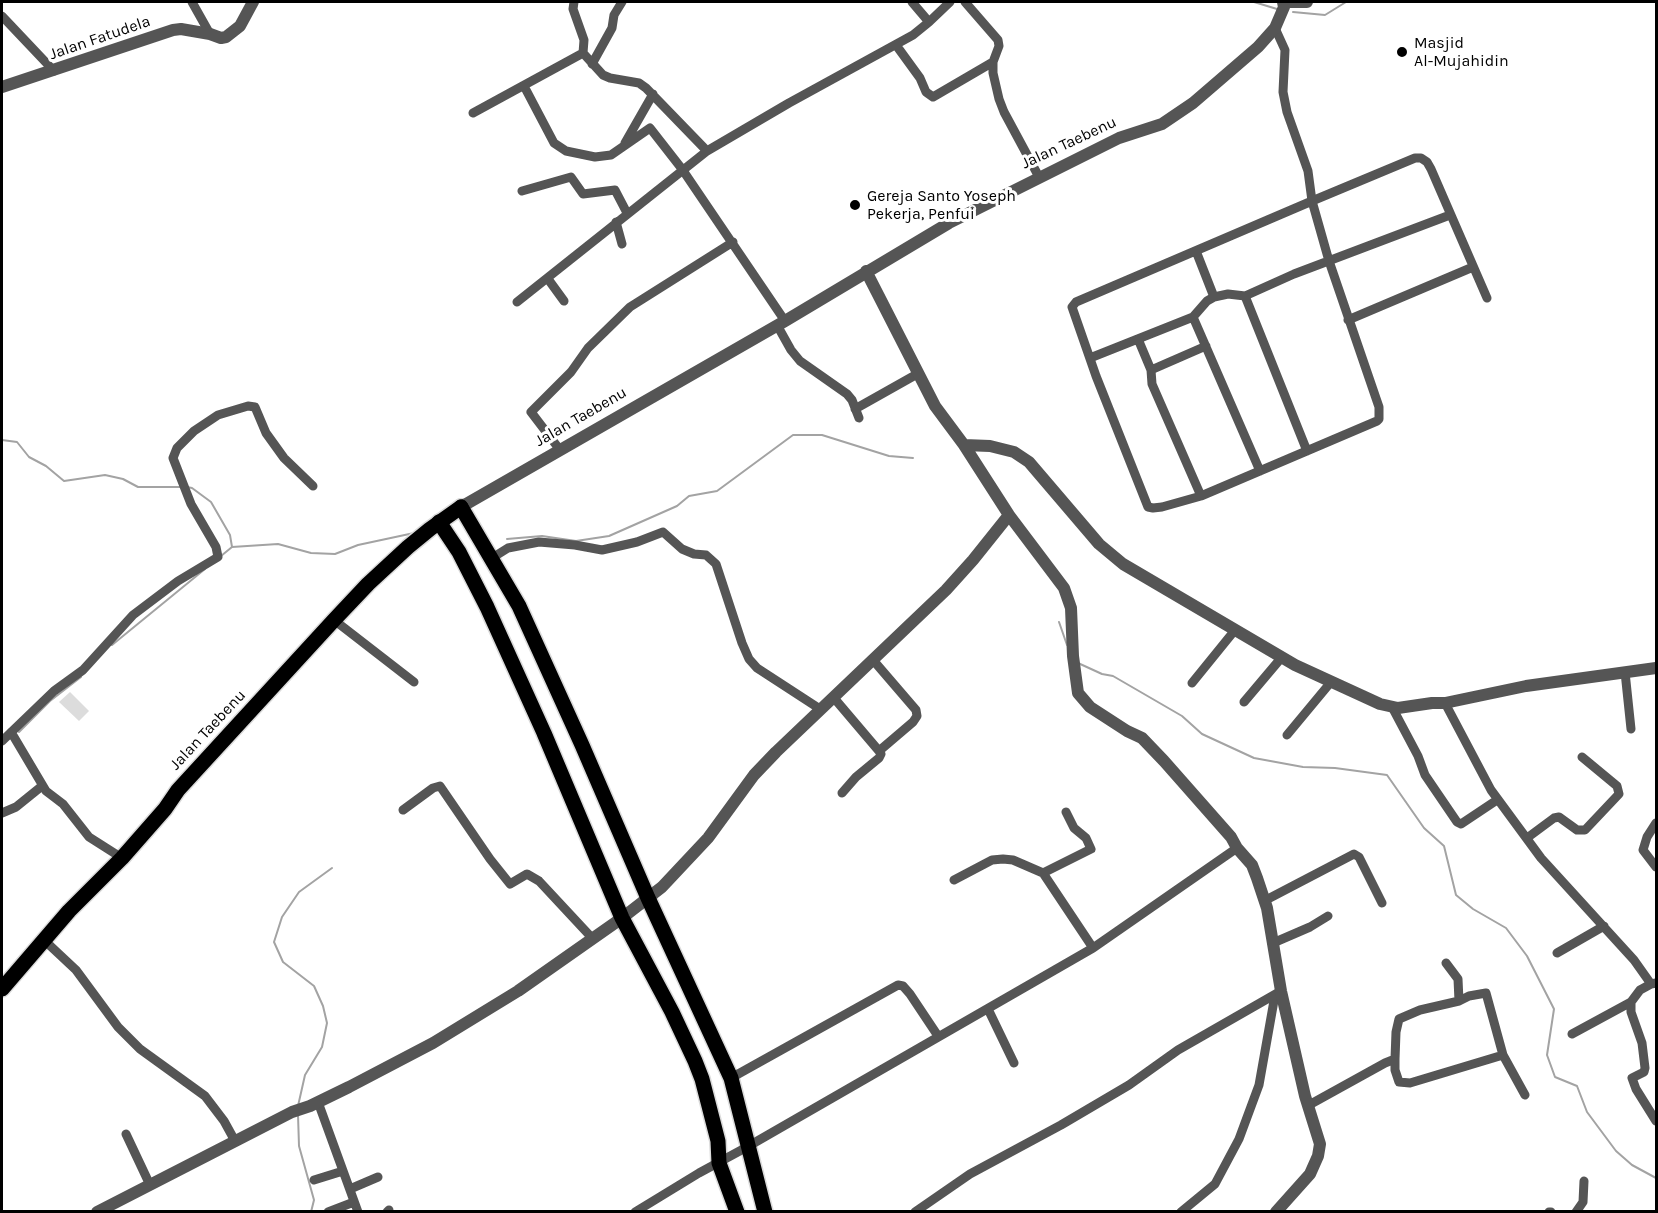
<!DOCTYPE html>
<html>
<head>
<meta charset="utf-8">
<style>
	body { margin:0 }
	#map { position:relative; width:1658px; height:1213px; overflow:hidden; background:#fff; font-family:Karla,sans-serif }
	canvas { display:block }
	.frame { position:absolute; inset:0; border:3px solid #000; pointer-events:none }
</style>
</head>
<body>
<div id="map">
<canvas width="1658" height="1213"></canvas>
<div class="frame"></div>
</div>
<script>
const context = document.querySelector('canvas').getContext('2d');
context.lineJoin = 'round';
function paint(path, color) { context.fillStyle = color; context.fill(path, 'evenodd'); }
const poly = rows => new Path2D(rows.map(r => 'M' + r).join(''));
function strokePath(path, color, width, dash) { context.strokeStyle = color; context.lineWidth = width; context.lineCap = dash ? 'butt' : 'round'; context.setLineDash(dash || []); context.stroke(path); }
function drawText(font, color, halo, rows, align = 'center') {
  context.font = font + ' Karla,sans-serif'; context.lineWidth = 6; context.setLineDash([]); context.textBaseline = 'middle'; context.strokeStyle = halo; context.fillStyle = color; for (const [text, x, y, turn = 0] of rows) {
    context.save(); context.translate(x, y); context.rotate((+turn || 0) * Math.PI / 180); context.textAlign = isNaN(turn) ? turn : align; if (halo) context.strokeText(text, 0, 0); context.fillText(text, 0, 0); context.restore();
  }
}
const green = poly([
	[70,692,89,711,79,721,59,702]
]);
const stream = poly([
	[1254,2,1277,9],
	[1293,12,1325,15,1346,2],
	[2,440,17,442,29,457,46,466,64,481,105,475,123,479,138,487,182,487],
	[187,487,192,488,211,502,230,535,232,547,221,556],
	[507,539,542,536,576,541,609,536,677,506,689,496,717,491,793,435,822,435,889,456,913,458],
	[232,547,278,544,311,553,335,554,358,545,414,533],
	[1059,622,1067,645],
	[112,645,205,569],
	[1078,663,1102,674,1113,676,1182,716,1202,734,1254,758,1303,767,1335,768,1387,775,1424,828,1444,846,1456,895,1473,909,1506,928,1527,956,1554,1009,1547,1055,1555,1077,1577,1086,1587,1112,1616,1151,1632,1165,1656,1178],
	[19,732,50,701,81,677],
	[298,1106,305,1075,322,1047,327,1023,323,1006,314,986,283,962,274,942,282,917,299,892,332,868],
	[298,1115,299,1146,314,1200,311,1212]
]);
const minor = poly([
	[192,2,210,34],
	[912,2,929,22],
	[965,2,998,40,999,46,993,62,993,73,999,99,1004,112,1039,177],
	[2,16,54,71],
	[1275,28,1285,50,1283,92,1287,112,1308,171,1312,201,1415,158,1421,158,1427,162,1431,169,1487,298],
	[896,45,920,78,926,92,933,97,993,62],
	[583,53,603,75,610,78,639,83,646,88,707,151],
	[592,64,612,28,614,15,622,2],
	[524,86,554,143,566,151,595,157,611,155,650,128,682,169,785,321],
	[473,113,583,53,584,40,573,9,574,2],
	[625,143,653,94],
	[522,191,571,177,583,194,615,190,627,213],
	[1312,201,1329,261,1379,407,1379,419,1377,421,1201,496,1162,507,1153,508,1148,507,1096,376,1072,307,1076,302,1312,201],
	[616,222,622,244],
	[548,279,564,301],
	[1245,296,1294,274,1450,215],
	[1214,297,1228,294,1245,296,1307,451],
	[517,302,707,151,789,103,913,35,929,22,950,2],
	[1193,317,1260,471],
	[1348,320,1473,267],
	[777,325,791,350,800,361,847,394,852,400,859,418],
	[1138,339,1151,370,1152,384,1201,496],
	[1090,358,1193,317,1207,301,1214,297,1196,251],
	[1151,370,1206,346],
	[855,409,919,373],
	[560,450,531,412,571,372,588,348,630,307,733,242],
	[492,558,508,548,539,542,575,545,602,550,637,542,663,532,682,549,694,554,706,555,716,564,742,643,749,659,757,668,820,709],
	[334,620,414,682],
	[1625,672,1631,729],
	[1192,683,1235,630],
	[834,698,879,751,913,722,917,716,916,710,873,660],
	[1244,702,1282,657],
	[1445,703,1491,790,1541,858,1634,960,1651,984,1656,983],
	[1392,707,1418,756,1425,775,1457,822,1461,824,1497,800],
	[11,732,46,791,63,804,89,837,122,858],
	[1287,735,1331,682],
	[2,741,54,691,83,670,133,615,178,581,218,557,216,547,191,504,173,458,177,448,194,431,218,415,248,406,255,407,266,433,284,458,313,486],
	[842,793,856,777,879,758,881,754,879,751],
	[403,810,433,788,440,786,490,859,510,884,527,874,539,881,593,939],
	[1066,812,1074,828,1086,838,1091,849,1043,873,1093,948],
	[2,813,16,807,42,786],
	[1656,823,1647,837,1643,850,1656,867],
	[1527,838,1554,818,1559,817,1577,830,1585,830,1619,794,1617,786,1582,757],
	[954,880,992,860,1003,859,1013,860,1043,873],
	[1264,901,1354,854,1359,857,1382,903],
	[44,940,76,970,118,1027,140,1049,205,1096,224,1121,235,1141],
	[1273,943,1310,927,1328,916],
	[1557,953,1604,926],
	[1651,984,1640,990,1631,1002,1631,1012,1642,1043,1645,1068,1644,1072,1632,1078,1636,1089,1656,1121],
	[988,1009,1014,1063],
	[1572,1034,1631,1002],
	[1503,1055,1525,1095],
	[1395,1059,1396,1032,1399,1019,1420,1010,1459,1001],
	[731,1078,898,985,903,986,910,994,938,1036],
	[318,1102,358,1212],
	[1309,1105,1385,1063,1395,1059,1395,1070,1399,1082,1410,1083,1503,1055,1486,993,1469,996,1459,1001,1458,979,1446,963],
	[126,1134,150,1185],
	[314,1180,343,1171],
	[350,1189,378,1177],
	[328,1212,354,1202],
	[387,1212,389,1210],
	[635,1212,699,1173,747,1147,1093,948,1237,848],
	[915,1212,970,1174,1061,1125,1129,1085,1178,1050,1281,991],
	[1181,1212,1215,1184,1239,1139,1259,1085,1275,995],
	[1549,1212,1551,1212],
	[1576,1212,1583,1202,1584,1181]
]);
const tertiary = poly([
	[1283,2,1307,2],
	[2,87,173,30,181,29,210,34,221,38,226,37,240,26,253,2],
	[866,271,935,406,964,445,1009,515,1064,588,1071,608,1073,656,1078,693,1090,707,1127,731,1142,738,1164,761,1231,837,1237,848,1252,865,1257,878,1267,908,1281,991,1305,1096,1320,1144,1318,1156,1310,1174,1276,1212],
	[964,445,990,446,1014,452,1029,462,1099,544,1123,564,1295,665,1380,704,1398,708,1432,703,1445,703,1526,686,1656,668],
	[461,507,785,321,949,223,1119,138,1162,124,1193,103,1258,47,1275,28,1284,7,1283,2],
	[97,1212,292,1112,310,1106,349,1087,433,1043,518,991,622,918,662,887,708,838,754,775,776,752,946,590,973,560,1009,515]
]);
const primary = poly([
	[2,989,69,911,122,858,165,809,178,790,334,620,368,584,408,547,430,529,461,507]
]);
const trunk = poly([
	[461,507,519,606,582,745,648,898,731,1078,765,1212],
	[439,522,459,552,487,607,544,733,622,918,672,1012,695,1061,702,1079,718,1141,719,1163,737,1212]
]);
const markers = [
	[1402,52,6,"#000"],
	[855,205,6,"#000"]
];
const streetNames = [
	["Jalan Fatudela",100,38,-19],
	["Jalan Taebenu",1069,143,-25],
	["Jalan Taebenu",581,417,-30],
	["Jalan Taebenu",208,730,-47]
];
const poiNames = [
	["Masjid",1414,43],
	["Al-Mujahidin",1414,61],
	["Gereja Santo Yoseph",867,196],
	["Pekerja, Penfui",867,214]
];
paint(green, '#dcdcdc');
strokePath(stream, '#a3a3a3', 2);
strokePath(primary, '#dbdbdb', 18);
strokePath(trunk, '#dbdbdb', 18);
strokePath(minor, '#555', 9);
strokePath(tertiary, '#555', 12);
strokePath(primary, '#000', 15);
strokePath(trunk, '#000', 15);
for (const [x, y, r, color] of markers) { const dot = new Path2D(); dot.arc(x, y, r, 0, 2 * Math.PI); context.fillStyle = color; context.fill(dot); strokePath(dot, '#fff', 2); }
drawText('16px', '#000', '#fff', streetNames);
drawText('16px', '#000', '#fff', poiNames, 'left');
</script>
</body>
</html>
